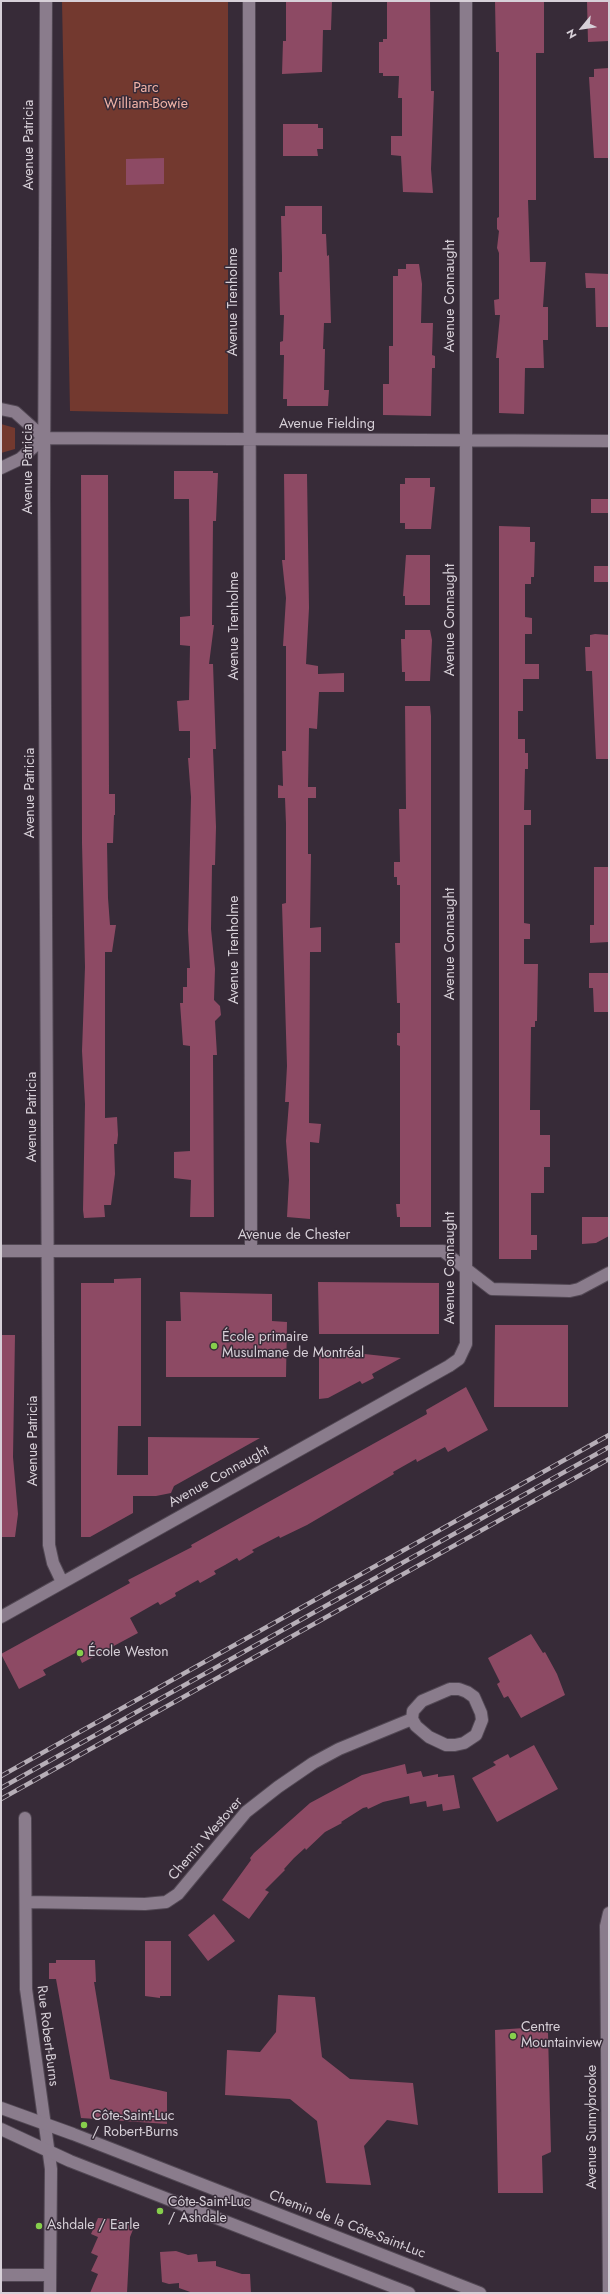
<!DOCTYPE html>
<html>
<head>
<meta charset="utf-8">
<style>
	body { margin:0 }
	#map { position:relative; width:610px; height:2294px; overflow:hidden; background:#372b38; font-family:Jost,sans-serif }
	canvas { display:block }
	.frame { position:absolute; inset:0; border:2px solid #d7d0d8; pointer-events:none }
	.north { position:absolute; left:562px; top:8px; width:40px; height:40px; -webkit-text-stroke:3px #372b38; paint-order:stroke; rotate:241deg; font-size:11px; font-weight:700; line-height:16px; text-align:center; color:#d7d0d8 }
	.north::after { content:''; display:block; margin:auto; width:14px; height:18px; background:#d7d0d8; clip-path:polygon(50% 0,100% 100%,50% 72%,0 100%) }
</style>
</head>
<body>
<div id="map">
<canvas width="610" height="2294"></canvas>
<div class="frame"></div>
<div class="north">N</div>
</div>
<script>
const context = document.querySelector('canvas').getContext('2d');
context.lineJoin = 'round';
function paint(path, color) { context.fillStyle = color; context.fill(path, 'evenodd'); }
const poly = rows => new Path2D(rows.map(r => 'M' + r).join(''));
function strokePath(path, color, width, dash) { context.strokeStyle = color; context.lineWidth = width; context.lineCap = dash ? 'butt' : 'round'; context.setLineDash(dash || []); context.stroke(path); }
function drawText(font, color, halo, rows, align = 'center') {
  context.font = font + ' Jost,sans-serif'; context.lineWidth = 3; context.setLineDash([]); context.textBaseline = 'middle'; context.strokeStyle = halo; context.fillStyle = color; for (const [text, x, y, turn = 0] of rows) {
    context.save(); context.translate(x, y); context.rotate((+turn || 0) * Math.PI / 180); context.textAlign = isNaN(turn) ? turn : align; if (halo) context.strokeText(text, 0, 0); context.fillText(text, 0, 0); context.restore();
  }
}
const green = poly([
	[62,1,228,1,228,414,70,411],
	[1,424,15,428,15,449,1,453]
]);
const building = poly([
	[286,1,332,1,331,30,323,30,322,72,282,74,283,41,286,41],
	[387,1,430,1,431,91,434,91,431,169,433,193,403,192,401,156,391,155,391,136,402,136,402,98,398,98,399,76,383,76,383,73,379,73,379,42,383,42,383,39,387,39],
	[495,1,544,1,544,53,536,53,536,200,528,200,530,262,546,262,543,307,548,307,548,340,543,340,544,368,525,368,524,414,499,413,499,358,496,358,500,315,495,315,494,300,499,299,499,253,497,248,499,231,497,229,497,218,499,217,499,52,496,52],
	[587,1,609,1,609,41,588,42],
	[609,68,609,158,594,158,589,77,594,77,594,69],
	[283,124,318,124,318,128,323,128,323,149,317,149,318,156,283,156],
	[164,158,164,184,126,185,126,159],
	[285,206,322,206,322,234,326,234,327,256,329,255,331,323,324,323,323,349,325,349,324,390,329,390,328,406,287,406,287,399,283,399,284,355,280,355,280,342,283,341,284,315,280,315,279,272,282,272,282,257,281,216,285,216],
	[406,264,419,264,422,284,421,323,433,323,432,355,435,356,435,368,432,368,431,416,383,415,383,384,389,384,389,346,393,346,393,276,398,276,398,269,406,269],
	[585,273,609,274,609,327,596,327,595,288,586,288],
	[174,471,213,471,213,473,218,473,216,521,213,521,212,625,214,625,209,664,213,664,216,749,213,749,216,827,215,865,212,865,211,929,215,969,214,1000,220,1006,221,1015,215,1021,217,1055,213,1055,214,1217,190,1217,191,1180,174,1178,174,1152,190,1151,190,1046,183,1045,180,1003,183,1003,183,987,187,987,187,968,190,968,188,930,191,797,188,758,190,758,190,731,179,731,177,701,189,700,190,646,180,645,180,617,190,616,189,499,174,499],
	[284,474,307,474,309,608,306,664,318,666,318,674,344,673,344,692,319,692,317,729,309,728,308,787,316,787,316,798,308,798,308,854,311,854,310,928,321,927,321,952,310,952,309,1123,321,1124,319,1143,310,1142,310,1219,287,1217,289,1180,286,1141,289,1102,285,1102,287,1066,282,904,286,903,286,824,285,798,278,798,278,785,283,786,282,751,286,751,286,646,283,646,286,598,282,560,285,560],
	[81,475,108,475,109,794,115,794,115,815,114,815,113,843,107,843,108,898,110,925,116,925,112,952,105,952,105,1118,117,1117,118,1135,117,1144,114,1144,115,1174,111,1205,104,1205,105,1217,84,1218,83,1210,85,1104,82,1051,85,967,82,843],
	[405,478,430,478,430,487,435,487,431,529,405,529,405,523,400,523,400,484,405,484],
	[591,499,609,499,609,513,591,513],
	[499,526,530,527,530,542,535,542,534,577,531,577,531,584,525,584,525,617,532,618,532,634,525,634,525,664,539,664,539,679,523,679,523,711,518,711,518,739,525,739,525,753,528,753,528,769,525,769,524,810,531,810,531,825,524,825,524,923,530,924,530,939,524,939,524,964,538,964,537,1021,535,1021,535,1027,531,1027,530,1110,540,1110,540,1135,550,1135,550,1167,544,1167,544,1193,531,1193,531,1235,537,1235,537,1250,531,1250,531,1259,499,1259],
	[406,555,430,555,430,605,405,605,405,596,403,596],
	[594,566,609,566,609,582,594,582],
	[405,630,430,630,432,640,430,681,405,681,405,672,402,672,401,639,405,639],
	[595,634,609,635,609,759,596,759,592,671,586,671,585,647,590,647,590,635],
	[405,706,430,706,431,716,431,1227,400,1227,400,1217,397,1217,396,1204,400,1204,400,1046,397,1045,397,1033,400,1033,400,1003,397,1003,395,943,400,943,400,885,397,885,397,877,394,877,394,862,400,862,399,809,406,809],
	[594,867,609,867,609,942,590,943,590,925,594,925],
	[589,973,609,973,609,1012,594,1012,593,988,589,988],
	[582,1217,609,1217,609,1236,596,1243,582,1244],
	[141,1278,141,1426,118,1426,117,1475,148,1475,148,1437,260,1438,174,1486,171,1493,156,1496,133,1496,133,1513,90,1537,81,1537,81,1283,114,1283,114,1279],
	[318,1282,439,1283,439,1334,319,1334],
	[180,1292,272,1294,272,1321,287,1322,286,1377,166,1377,166,1321,181,1321],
	[495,1325,568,1325,568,1407,494,1407],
	[1,1335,15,1335,13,1457,18,1514,15,1537,1,1537],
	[319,1349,401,1358,372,1374,374,1378,362,1384,360,1381,328,1398,319,1399],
	[466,1387,488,1430,448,1452,445,1447,417,1462,416,1459,393,1472,394,1474,307,1525,280,1538,279,1536,252,1550,254,1552,239,1561,237,1558,225,1565,214,1571,216,1574,200,1583,198,1580,175,1593,176,1596,160,1605,158,1602,130,1618,138,1633,82,1663,77,1652,43,1670,46,1675,19,1689,1,1654,130,1583,128,1580,192,1547,191,1545,427,1414,426,1410],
	[531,1634,543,1653,545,1652,557,1674,565,1695,521,1718,508,1696,504,1698,497,1684,500,1682,488,1658],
	[534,1745,558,1789,497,1822,472,1778,496,1765,493,1762,508,1754,510,1758],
	[405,1764,407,1774,421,1771,423,1777,438,1774,438,1777,454,1775,460,1808,443,1811,442,1804,427,1807,426,1801,410,1804,409,1796,383,1802,368,1809,367,1807,363,1808,341,1822,342,1823,325,1832,306,1850,305,1848,294,1858,284,1869,285,1870,265,1890,269,1892,249,1919,222,1900,251,1860,250,1858,254,1853,310,1803,362,1775],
	[214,1914,235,1941,208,1961,188,1935],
	[145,1941,171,1941,171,1996,160,1996,160,1998,145,1996],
	[56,1960,95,1960,96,1982,94,1982,110,2079,167,2092,167,2124,81,2118,56,1979,49,1979,49,1963,56,1963],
	[278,1995,315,1997,322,2057,350,2079,413,2083,418,2125,387,2120,364,2146,371,2185,326,2183,317,2121,290,2099,225,2095,227,2050,260,2052,276,2032],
	[539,2027,548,2033,551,2152,542,2156,543,2193,498,2193,495,2030],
	[98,2218,116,2219,134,2227,130,2237,127,2293,90,2293,98,2274,91,2271,98,2256,91,2253,98,2237,91,2234],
	[176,2251,188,2255,197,2254,198,2262,216,2261,216,2266,242,2274,250,2274,251,2293,193,2293,179,2288,179,2283,169,2284,162,2282,160,2252]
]);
const street = poly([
	[46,1,44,495,49,1545,53,1563,62,1582],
	[249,1,251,1251],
	[1,409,15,412,44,438],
	[1,468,20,459,44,438,609,441],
	[1,1251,443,1251,492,1289,570,1291,579,1289,609,1273],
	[1,1617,449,1366,459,1359,466,1344,466,1],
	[450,1689,459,1689,467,1692,474,1697,481,1713,482,1720,476,1735,464,1743,455,1745,446,1745,429,1737,416,1726,412,1719,413,1711,422,1701,450,1689],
	[25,1818,26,1989,51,2169,50,2293],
	[26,1902,145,1904,166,1902,178,1894,246,1812,278,1787,313,1763,339,1749,412,1719],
	[1,2275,50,2275],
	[609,2293,606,1926,609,1913]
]);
const secondary = poly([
	[1,2108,73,2134,480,2293],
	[1,2129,70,2161,409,2293]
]);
const rail = poly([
	[1,1776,609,1435],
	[1,1788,609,1447],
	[1,1799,609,1459]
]);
const markers = [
	[214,1346,4,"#86cf4c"],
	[80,1653,4,"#86cf4c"],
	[513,2036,4,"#86cf4c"],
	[84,2125,4,"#86cf4c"],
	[160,2211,4,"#86cf4c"],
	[39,2226,4,"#86cf4c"]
];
const parkNames = [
	["Parc",146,89],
	["William-Bowie",146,105]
];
const streetNames = [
	["Avenue Patricia",30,145,-90],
	["Avenue Connaught",451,296,-90],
	["Avenue Trenholme",234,302,-90],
	["Avenue Fielding",327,425],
	["Avenue Patricia",29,469,-90],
	["Avenue Connaught",451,620,-90],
	["Avenue Trenholme",235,626,-90],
	["Avenue Patricia",31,793,-90],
	["Avenue Connaught",451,944,-90],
	["Avenue Trenholme",235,950,-90],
	["Avenue Patricia",33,1117,-90],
	["Avenue de Chester",294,1236],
	["Avenue Connaught",451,1268,-90],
	["Avenue Patricia",34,1441,-90],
	["Avenue Connaught",219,1477,-29],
	["Chemin Westover",206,1839,-49],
	["Rue Robert-Burns",47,2036,83],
	["Avenue Sunnybrooke",593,2127,-90],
	["Chemin de la Côte-Saint-Luc",347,2225,21]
];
const poiNames = [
	["École primaire",222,1338],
	["Musulmane de Montréal",222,1354],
	["École Weston",88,1653],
	["Centre",521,2028],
	["Mountainview",521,2044],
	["Côte-Saint-Luc",92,2117],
	["/ Robert-Burns",92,2133],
	["Côte-Saint-Luc",168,2203],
	["/ Ashdale",168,2219],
	["Ashdale / Earle",47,2226]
];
paint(green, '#73392f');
paint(building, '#8d4a64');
strokePath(street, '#524854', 14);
strokePath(secondary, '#524854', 14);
strokePath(street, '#8a7c8c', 12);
strokePath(secondary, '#8a7c8c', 12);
strokePath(rail, '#b6aeb7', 4.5);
strokePath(rail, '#372b38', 3, [9]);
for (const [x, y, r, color] of markers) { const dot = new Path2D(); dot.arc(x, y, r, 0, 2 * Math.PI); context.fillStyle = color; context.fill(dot); strokePath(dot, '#372b38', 1.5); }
drawText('14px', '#f2b4a8', '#372b38', parkNames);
drawText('14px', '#d7d0d8', '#372b38', streetNames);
drawText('14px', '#d7d0d8', '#372b38', poiNames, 'left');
</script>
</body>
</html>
